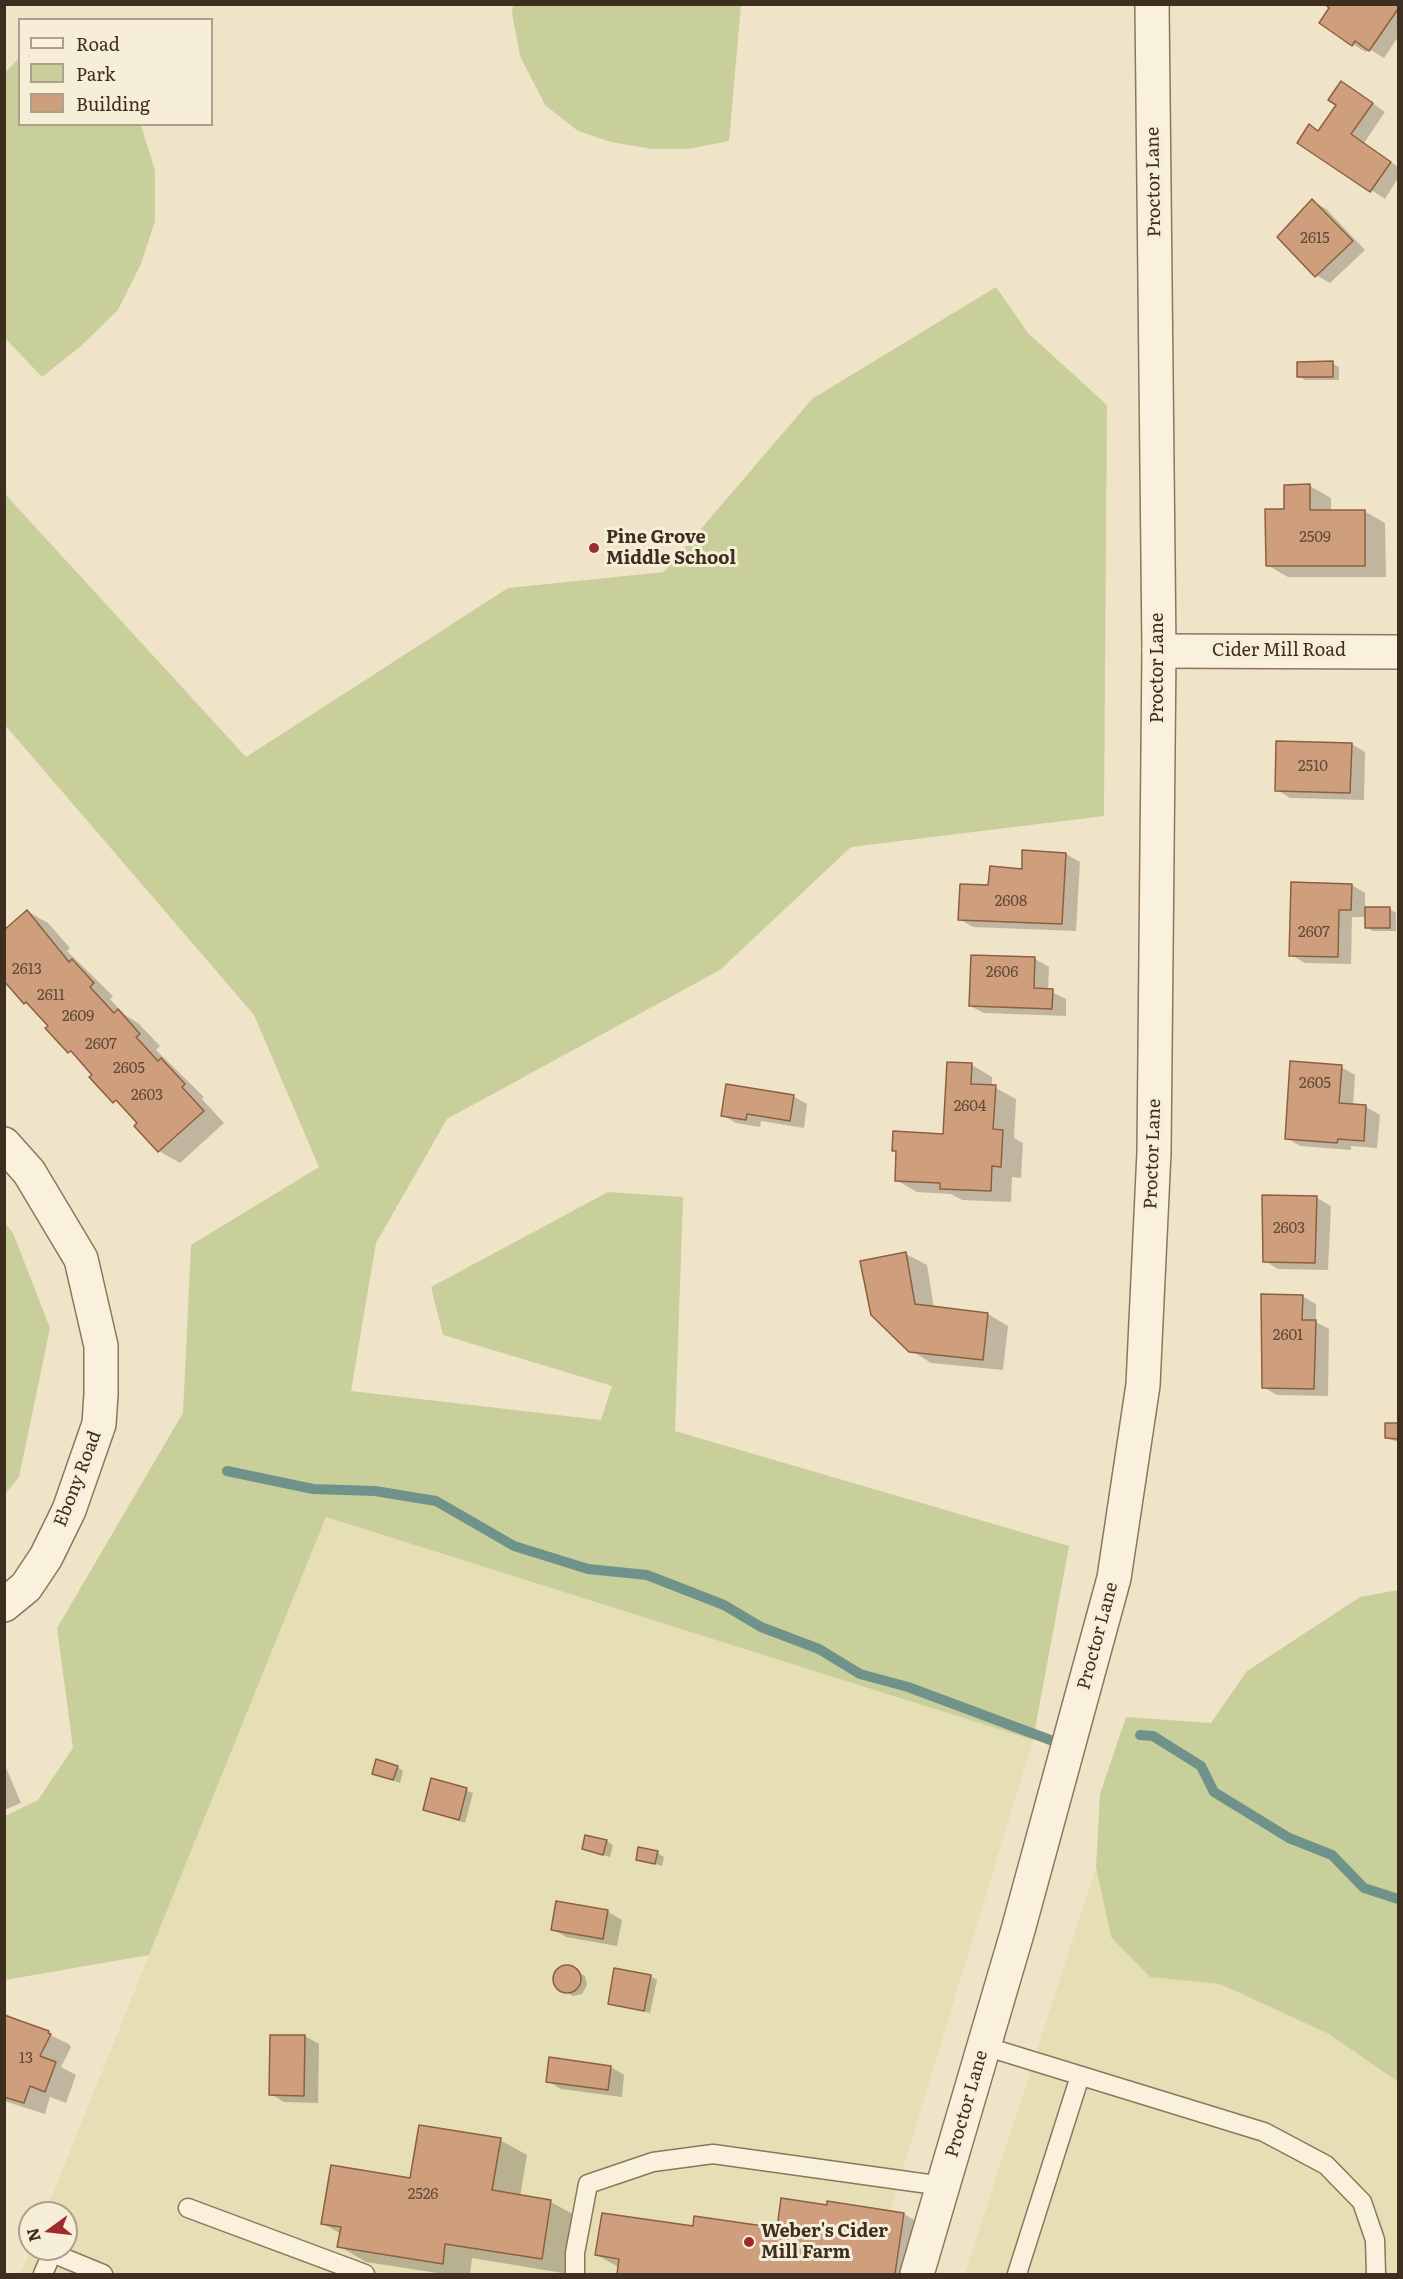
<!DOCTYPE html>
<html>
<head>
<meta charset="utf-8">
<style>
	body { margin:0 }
	#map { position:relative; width:1403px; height:2279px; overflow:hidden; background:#f0e4c8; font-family:Literata,serif }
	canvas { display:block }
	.frame { position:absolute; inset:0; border:6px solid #3d2e20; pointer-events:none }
	.legend { position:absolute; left:18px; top:18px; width:195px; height:108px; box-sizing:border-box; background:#f7eed8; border:2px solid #ada18e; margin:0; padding:8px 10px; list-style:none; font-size:18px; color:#3d2e20 }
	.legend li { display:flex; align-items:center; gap:12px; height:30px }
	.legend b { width:30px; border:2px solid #ada18e }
	.north { position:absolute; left:18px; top:2201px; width:60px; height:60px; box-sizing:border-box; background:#f7eed8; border:2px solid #ada18e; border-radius:50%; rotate:255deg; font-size:16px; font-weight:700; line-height:24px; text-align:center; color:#3d2e20 }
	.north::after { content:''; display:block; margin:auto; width:21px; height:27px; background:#9e2a2b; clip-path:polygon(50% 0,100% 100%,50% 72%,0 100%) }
</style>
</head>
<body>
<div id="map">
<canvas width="1403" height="2279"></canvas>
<div class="frame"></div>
<ul class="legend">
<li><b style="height:8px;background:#faf1dc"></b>Road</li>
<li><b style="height:16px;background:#c9cf9b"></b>Park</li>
<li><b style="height:16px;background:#cf9f7d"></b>Building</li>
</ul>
<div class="north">N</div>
</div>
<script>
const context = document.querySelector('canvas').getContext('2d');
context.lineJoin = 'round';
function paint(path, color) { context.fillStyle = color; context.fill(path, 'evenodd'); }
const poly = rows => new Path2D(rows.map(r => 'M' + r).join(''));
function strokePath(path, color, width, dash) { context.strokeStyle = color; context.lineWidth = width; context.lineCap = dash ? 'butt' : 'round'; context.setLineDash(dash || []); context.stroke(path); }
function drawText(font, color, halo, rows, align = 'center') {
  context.font = font + ' Literata,serif'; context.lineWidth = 6; context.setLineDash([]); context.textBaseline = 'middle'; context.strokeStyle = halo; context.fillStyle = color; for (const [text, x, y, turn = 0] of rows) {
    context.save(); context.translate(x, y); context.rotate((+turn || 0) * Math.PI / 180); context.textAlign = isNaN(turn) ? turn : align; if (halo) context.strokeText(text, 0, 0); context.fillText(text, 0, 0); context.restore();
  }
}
const farmland = poly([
	[326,1517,1033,1740,871,2274,20,2274,31,2249,66,2249,66,2213,45,2213],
	[1096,1867,1111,1937,1150,1977,1220,1984,1329,2034,1398,2082,1398,2274,965,2274]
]);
const green = poly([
	[513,5,741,5,729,141,688,149,652,149,611,142,578,131,545,105,520,56,512,13],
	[17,60,20,60,20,124,141,125,155,171,155,221,141,264,118,310,81,346,42,377,5,338,4,74],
	[996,287,1028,333,1107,405,1104,816,851,847,720,970,447,1119,376,1243,351,1391,601,1420,612,1386,443,1335,431,1287,608,1192,683,1197,675,1431,1069,1546,1033,1740,326,1517,149,1955,5,1980,5,1816,38,1800,73,1748,57,1628,183,1413,191,1245,319,1167,254,1015,5,725,5,494,246,757,508,588,664,572,812,399],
	[5,1223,13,1233,50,1328,19,1477,5,1494],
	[1398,1590,1398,2082,1329,2034,1220,1984,1150,1977,1111,1937,1096,1867,1100,1794,1126,1717,1211,1723,1247,1671,1360,1597]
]);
const shadow = poly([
	[1327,4,1398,4,1398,37,1384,58,1369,49,1366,52,1352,44],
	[1355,91,1385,112,1364,143,1398,167,1398,178,1385,199,1299,142,1319,132],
	[1313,201,1326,209,1365,250,1330,283,1316,275],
	[1332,363,1339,367,1339,380,1305,380,1299,376],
	[1310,486,1331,498,1331,511,1364,511,1385,523,1386,577,1288,577,1267,565,1286,510],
	[1352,744,1365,752,1364,800,1290,798,1277,790],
	[1066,854,1080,862,1076,931,973,927,959,919,990,887,1023,870],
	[1352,885,1365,893,1365,909,1390,909,1396,913,1396,931,1373,931,1366,927,1366,917,1352,917,1351,964,1305,963,1291,955],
	[27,911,48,923,70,948,67,951,113,996,110,999,125,1015,138,1023,160,1046,156,1050,204,1097,202,1099,224,1123,180,1163,159,1151,139,1123,92,1077,95,1075,48,1028,50,1026,35,1009,25,1003,4,978],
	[1035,959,1049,967,1048,990,1066,999,1066,1016,984,1013,970,1006],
	[972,1065,992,1077,992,1086,1016,1099,1014,1138,1023,1143,1021,1178,1012,1177,1011,1202,962,1200,951,1194,917,1192,896,1180,898,1152,893,1150,944,1136],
	[1341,1067,1355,1075,1353,1106,1366,1107,1380,1115,1377,1148,1351,1146,1351,1150,1300,1146,1287,1138],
	[793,1096,807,1104,804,1128,761,1121,760,1127,736,1123,722,1115],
	[1317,1198,1331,1206,1328,1270,1278,1269,1265,1261],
	[906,1254,927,1265,934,1308,988,1314,1008,1326,1003,1370,931,1363,910,1350],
	[1302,1296,1316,1304,1316,1322,1329,1329,1328,1396,1277,1395,1263,1387],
	[1387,1424,1398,1425,1398,1442,1386,1438],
	[4,1763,21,1803,4,1810],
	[397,1767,403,1771,400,1783,374,1773],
	[432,1779,473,1793,465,1823,424,1809],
	[606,1841,613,1845,610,1857,584,1849],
	[657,1853,664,1857,662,1866,637,1859],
	[557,1903,608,1912,622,1920,617,1946,566,1937,552,1929],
	[569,1966,585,1976,587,1985,582,1994,573,1996,557,1986,554,1977,559,1969],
	[650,1976,657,1980,650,2013,609,2003],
	[4,2013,69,2044,71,2047,61,2067,76,2075,66,2103,50,2097,45,2114,4,2101],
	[305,2036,319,2044,318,2103,284,2102,271,2094],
	[611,2067,624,2075,622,2097,561,2089,547,2081],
	[500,2140,527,2155,520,2197,551,2202,578,2217,569,2274,472,2258,470,2274,444,2274,366,2262,339,2246,341,2234,322,2223],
	[904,2214,931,2230,924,2274,618,2274,620,2268,597,2255,694,2228,778,2230]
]);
const stream = poly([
	[227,1471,313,1489,375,1491,436,1501,514,1546,588,1569,647,1575,724,1605,761,1627,819,1649,860,1674,908,1687,1053,1741],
	[1140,1735,1153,1736,1201,1766,1214,1792,1289,1838,1332,1855,1364,1888,1398,1899]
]);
const building = poly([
	[1398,4,1398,9,1369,51,1355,41,1352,46,1319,23,1329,8,1325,4,1398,4],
	[1341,81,1373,103,1351,134,1391,162,1370,192,1297,143,1309,124,1318,131,1336,105,1328,100,1341,81],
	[1312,199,1353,241,1315,277,1277,237,1312,199],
	[1333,361,1333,377,1297,377,1297,362,1333,361],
	[1310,484,1310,510,1365,510,1365,566,1266,566,1265,509,1284,509,1284,485,1310,484],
	[1276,741,1352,743,1350,793,1275,791,1276,741],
	[1022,850,1066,853,1062,924,958,920,960,884,988,885,990,866,1022,869,1022,850],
	[1291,882,1352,884,1351,910,1339,910,1338,957,1289,956,1291,882],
	[1365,907,1390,907,1390,928,1365,928,1365,907],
	[27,910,69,962,72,959,94,983,90,987,114,1013,118,1009,140,1034,136,1037,158,1061,161,1058,185,1084,182,1087,204,1111,158,1152,134,1126,137,1123,116,1100,113,1103,89,1077,92,1075,71,1051,68,1053,45,1028,48,1026,26,1002,24,1004,4,981,4,930,27,910],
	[971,955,1035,957,1034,988,1053,989,1052,1009,969,1006,971,955],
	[1290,1061,1342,1065,1339,1103,1366,1105,1364,1141,1338,1139,1337,1143,1285,1139,1290,1061],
	[947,1062,972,1063,971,1084,996,1085,993,1129,1003,1130,1001,1167,992,1166,991,1191,940,1189,940,1183,895,1181,896,1151,892,1151,893,1131,943,1134,947,1062],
	[726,1084,794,1095,790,1121,747,1114,746,1120,721,1116,726,1084],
	[1262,1195,1317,1196,1315,1263,1263,1262,1262,1195],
	[906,1252,915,1304,988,1313,983,1360,909,1352,871,1315,860,1261,906,1252],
	[1261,1294,1303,1295,1302,1320,1316,1320,1314,1389,1262,1388,1261,1294],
	[1385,1423,1398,1423,1398,1439,1385,1438,1385,1423],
	[376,1759,398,1766,393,1780,372,1774,376,1759],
	[431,1778,467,1788,459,1820,423,1810,431,1778],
	[585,1835,607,1840,603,1855,582,1849,585,1835],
	[638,1847,658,1851,655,1864,636,1860,638,1847],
	[556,1901,608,1910,603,1939,551,1930,556,1901],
	'553 1979a14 14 0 1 1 28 0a14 14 0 1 1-28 0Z',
	[614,1968,651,1975,644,2011,608,2004,614,1968],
	[4,2015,49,2031,48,2033,51,2034,40,2056,56,2062,45,2092,30,2086,24,2103,4,2097,4,2015],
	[270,2035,305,2035,304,2096,269,2095,270,2035],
	[549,2057,611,2066,608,2090,546,2082,549,2057],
	[419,2125,501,2138,492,2190,551,2200,542,2259,445,2244,443,2264,337,2247,341,2227,321,2224,331,2165,410,2178,419,2125],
	[781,2198,827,2205,827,2201,904,2213,895,2274,617,2274,619,2259,595,2255,602,2213,693,2226,694,2216,777,2228,781,2198]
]);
const service = poly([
	[984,2046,1264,2132,1326,2165,1362,2202,1375,2240,1376,2274],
	[188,2208,365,2274],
	[43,2274,52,2253,103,2274],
	[575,2274,575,2253,588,2184,653,2162,713,2154,943,2186],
	[1017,2274,1080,2076]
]);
const minor = poly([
	[1159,651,1398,652],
	[4,1144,29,1172,81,1259,101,1346,101,1394,99,1424,69,1510,46,1557,26,1587,4,1605]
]);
const tertiary = poly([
	[917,2274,1018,1930,1114,1578,1143,1385,1154,1152,1159,651,1152,4]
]);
const markers = [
	[594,548,6,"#9e2a2b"],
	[749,2242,6,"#9e2a2b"]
];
const numberNames = [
	["2615",1315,239],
	["2509",1315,538],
	["2510",1313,767],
	["2608",1011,902],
	["2607",1314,933],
	["2613",27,970],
	["2606",1002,973],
	["2611",51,996],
	["2609",78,1017],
	["2607",101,1045],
	["2605",129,1069],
	["2605",1315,1084],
	["2603",147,1096],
	["2604",970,1107],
	["2603",1289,1229],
	["2601",1288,1336],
	["13",26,2059],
	["2526",423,2195]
];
const streetNames = [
	["Proctor Lane",1154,182,-91],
	["Cider Mill Road",1279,651],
	["Proctor Lane",1158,668,-90],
	["Proctor Lane",1153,1154,-88],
	["Ebony Road",78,1479,-69],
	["Proctor Lane",1098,1636,-75],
	["Proctor Lane",967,2104,-74]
];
const poiNames = [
	["Pine Grove",606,538],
	["Middle School",606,559],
	["Weber's Cider",761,2232],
	["Mill Farm",761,2253]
];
paint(farmland, '#e6deb5');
paint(green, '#c9cf9b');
paint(shadow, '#0003');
strokePath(stream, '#6f938a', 10);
paint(building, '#cf9f7d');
strokePath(building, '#8d5f41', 1.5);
strokePath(service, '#8d765c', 21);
strokePath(minor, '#8d765c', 36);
strokePath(tertiary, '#8d765c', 36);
strokePath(service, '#faf1dc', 18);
strokePath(minor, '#faf1dc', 33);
strokePath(tertiary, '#faf1dc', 33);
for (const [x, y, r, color] of markers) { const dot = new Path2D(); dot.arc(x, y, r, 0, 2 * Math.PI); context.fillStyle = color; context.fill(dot); strokePath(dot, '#f7eed8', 2); }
drawText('15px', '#624a37', null, numberNames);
drawText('18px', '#3d2e20', '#f7eed8', streetNames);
drawText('bold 18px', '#3d2e20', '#f7eed8', poiNames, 'left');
</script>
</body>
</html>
